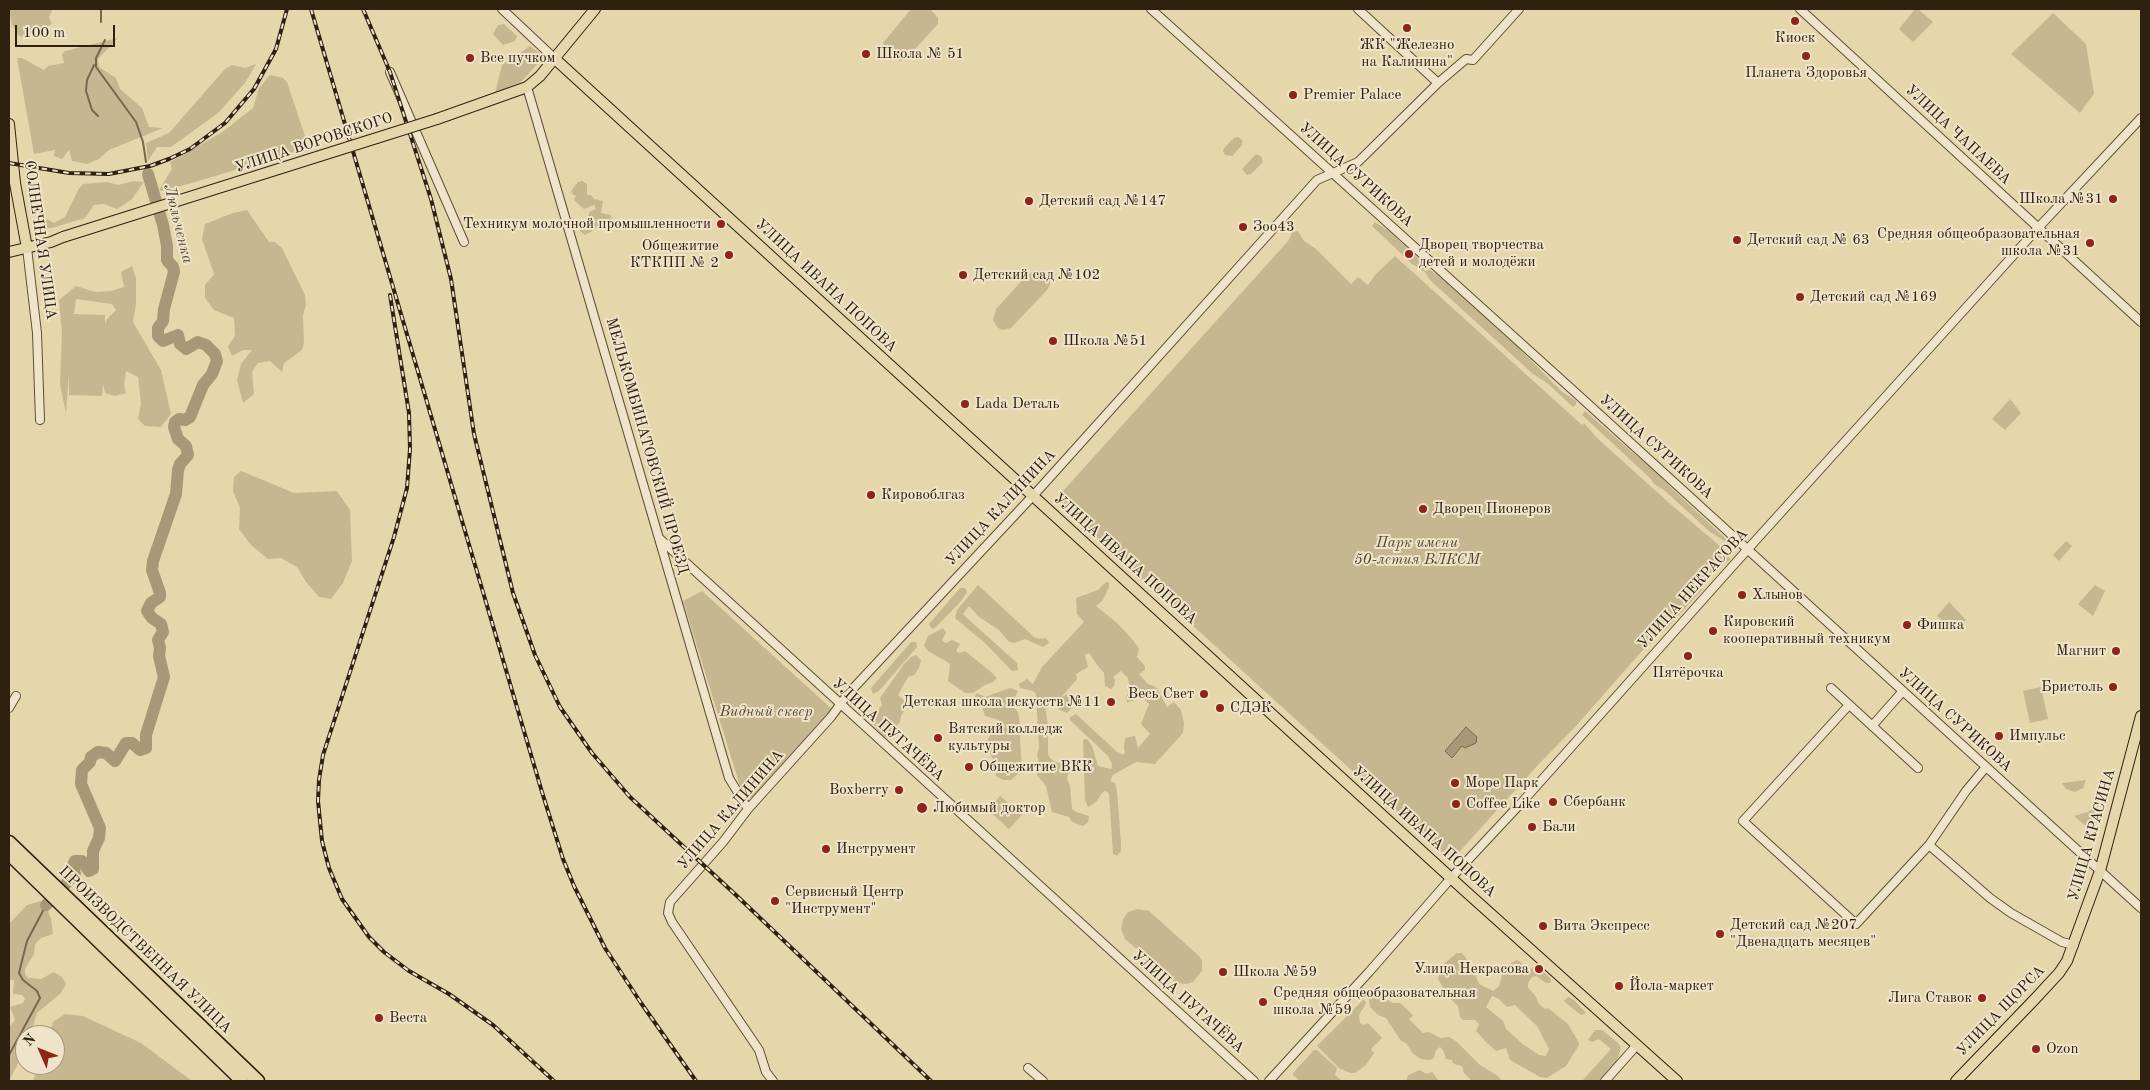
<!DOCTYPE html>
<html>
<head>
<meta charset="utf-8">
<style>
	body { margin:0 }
	#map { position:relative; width:2150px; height:1090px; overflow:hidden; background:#e6d6ac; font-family:"Old Standard TT",serif }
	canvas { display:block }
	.frame { position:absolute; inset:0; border:10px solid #302010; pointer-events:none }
	.north { position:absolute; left:15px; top:1025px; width:50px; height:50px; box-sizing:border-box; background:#efe4c9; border:1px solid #a3967f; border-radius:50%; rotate:314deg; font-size:14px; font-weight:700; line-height:20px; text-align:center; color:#302010 }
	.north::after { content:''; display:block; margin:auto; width:18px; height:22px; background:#8f2418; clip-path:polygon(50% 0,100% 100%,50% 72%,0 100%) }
	.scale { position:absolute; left:15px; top:25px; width:100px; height:22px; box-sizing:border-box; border:2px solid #302010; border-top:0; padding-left:6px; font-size:15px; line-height:18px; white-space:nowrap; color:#302010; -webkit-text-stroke:4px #efe4c9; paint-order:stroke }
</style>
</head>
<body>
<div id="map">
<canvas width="2150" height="1090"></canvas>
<div class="frame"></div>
<div class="north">N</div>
<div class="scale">100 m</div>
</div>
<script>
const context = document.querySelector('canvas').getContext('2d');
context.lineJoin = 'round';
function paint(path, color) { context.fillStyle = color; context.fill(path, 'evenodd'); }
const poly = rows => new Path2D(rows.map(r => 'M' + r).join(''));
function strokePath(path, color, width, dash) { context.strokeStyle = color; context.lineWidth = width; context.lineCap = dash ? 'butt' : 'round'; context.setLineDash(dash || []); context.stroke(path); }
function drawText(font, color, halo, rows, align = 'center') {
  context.font = font + ' "Old Standard TT",serif'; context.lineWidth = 4; context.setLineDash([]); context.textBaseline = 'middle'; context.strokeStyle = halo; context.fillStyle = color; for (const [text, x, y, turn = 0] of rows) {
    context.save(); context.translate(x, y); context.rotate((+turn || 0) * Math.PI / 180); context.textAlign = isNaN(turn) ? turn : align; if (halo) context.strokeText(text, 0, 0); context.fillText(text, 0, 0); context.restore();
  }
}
const green = poly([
	[9,9,53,9,49,17,52,24,25,39,18,35,12,25],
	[911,9,930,9,938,18,938,24,906,59,900,61,885,49,883,43],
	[1915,9,1918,9,1933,22,1913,42,1899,29],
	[2053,13,2086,44,2094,94,2080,113,2011,54],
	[504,24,517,36,515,41,503,45,493,34,498,25],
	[118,38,98,59,99,67,116,78,120,89,142,108,149,127,163,128,109,150,99,159,87,164,72,161,69,150,62,159,54,156,55,150,34,154,17,58,22,58,44,70,48,66,64,63,62,54,65,51],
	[530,46,539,53,539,62,522,81,495,93,502,65],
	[256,64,245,83,218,113,171,147,157,147,148,161,146,143,169,133,225,69,232,65,245,68],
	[271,75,283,78,287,82,306,139,305,149,192,183,161,191,159,190,172,169,170,162,221,133,253,108,259,88,269,76],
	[1238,137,1242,140,1242,145,1232,156,1225,155,1223,151,1224,148,1234,138],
	[1256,154,1261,156,1263,162,1251,174,1247,175,1242,169],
	[134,181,144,182,132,199,117,209,104,204,94,205,85,218,52,228,44,229,42,224,47,219,54,223,65,217,78,190,83,184,107,182,118,185],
	[582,181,587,184,587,195,591,195,594,199,603,201,601,213,611,215,612,220,585,235,580,231,579,228,590,221,588,219,589,212,596,209,594,205,584,209,574,200,576,195,573,195,571,191,578,182],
	[247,210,269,242,275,242,282,248,305,295,306,305,303,315,304,343,302,350,284,363,282,372,270,361,258,363,252,372,254,394,243,403,237,380,241,364,252,350,243,350,232,356,228,346,235,336,234,318,214,310,205,298,205,285,214,274,202,239,205,224,233,213],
	[1375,222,1389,231,1419,259,1426,267,1444,280,1512,341,1561,391,1576,401,1576,405,1573,407,1547,383,1533,374,1431,281,1425,272,1412,264,1372,226],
	[1298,231,1304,241,1316,249,1351,284,1358,277,1368,285,1375,275,1395,256,1582,425,1584,423,1597,438,1667,501,1728,553,1730,560,1717,568,1702,585,1702,590,1665,630,1642,651,1576,726,1539,764,1451,861,1055,500,1289,240,1292,232],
	[132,266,136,278,136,304,133,322,161,370,171,414,161,427,145,426,138,419,141,404,138,377,126,371,124,386,126,393,115,396,105,393,103,384,102,396,69,395,69,374,66,413,60,385,62,333,59,300,76,286,95,292,111,291,124,287,121,272],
	[76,299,112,304,116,310,107,319,105,324,105,315,74,314],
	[1035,270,1043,271,1050,277,1050,285,1047,290,1011,328,1003,330,998,328,993,320,996,309,1026,276],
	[2010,399,2021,413,2005,430,1992,419],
	[1585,411,1638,457,1657,471,1665,482,1727,540,1726,542,1710,532,1664,490,1654,484,1651,479,1582,415],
	[241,471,294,493,337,491,350,510,352,561,343,583,331,599,319,597,306,582,297,567,281,558,268,559,251,545,239,529,240,508,233,491,234,477],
	[2066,541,2072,546,2059,561,2053,555],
	[1106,582,1109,582,1109,587,1103,600,1096,606,1117,623,1133,640,1139,649,1137,657,1145,666,1145,670,1139,674,1148,684,1156,687,1167,707,1174,702,1181,710,1184,723,1183,733,1155,764,1136,762,1113,775,1110,781,1115,783,1117,791,1121,843,1121,851,1117,856,1113,854,1109,793,1105,791,1102,793,1097,801,1088,807,1085,799,1083,740,1087,739,1092,746,1098,766,1111,769,1112,764,1108,756,1070,720,1070,717,1076,714,1116,751,1123,755,1125,753,1124,747,1125,738,1135,736,1138,748,1150,734,1141,724,1149,704,1137,692,1133,701,1127,702,1126,697,1130,689,1128,678,1121,671,1113,677,1115,680,1114,686,1111,689,1105,686,1104,673,1098,666,1089,653,1085,655,1088,667,1076,674,1077,679,1061,697,1070,693,1074,695,1071,709,1067,713,1060,710,1047,700,1044,700,1048,725,1048,754,1050,758,1055,762,1070,766,1067,778,1070,786,1072,809,1076,812,1089,816,1088,822,1083,826,1072,822,1069,817,1052,812,1046,786,1037,775,1039,763,1037,755,1039,748,1036,694,1033,691,1020,688,1019,684,1027,679,1033,684,1042,667,1084,622,1077,614,1076,598,1098,590],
	[978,585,1034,637,1039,639,1046,638,1049,643,1043,647,1025,639,1014,643,1008,641,999,630,979,617,969,606,963,614,967,618,1017,663,1018,670,1012,671,985,643,955,618,957,610],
	[2095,585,2105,591,2093,616,2078,604],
	[960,588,965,588,967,592,962,600,937,626,933,629,931,628,929,624],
	[702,591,833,710,752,798,746,797,740,786,683,601],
	[1949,602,1966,620,1952,630,1937,616],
	[943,628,946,633,942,640,946,643,952,640,960,644,956,651,959,653,965,651,990,671,997,678,993,682,985,685,973,693,965,693,948,681,950,666,949,663,928,651,924,645,928,636],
	[911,642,916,642,917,647,879,691,873,694,871,688],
	[916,655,921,660,919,668,914,675,908,677,898,695,908,704,901,716,900,722,895,728,896,736,889,733,888,738,882,736,867,716,879,709,882,705,880,698,904,664,911,657],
	[2041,687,2048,719,2030,723,2023,691],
	[1010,688,1018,691,1013,701,1014,707,1018,712,1021,729,1020,740,1022,770,1011,780,1003,780,996,776,995,764,988,749,987,741,999,720,985,716,982,706,975,703,975,696,977,693,985,697],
	[2086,780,2083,788,2075,792,2066,789,2062,783],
	[1000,796,1022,815,1009,829,988,810],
	[2099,804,2089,829,2074,816,2088,812],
	[41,901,46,905,51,919,53,934,41,938,35,944,34,954,25,969,25,974,28,978,41,979,54,972,62,977,66,984,61,993,37,1013,30,1035,25,1035,25,1050,9,1081,9,1027,15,1020,10,1007,23,1003,25,999,22,995,13,994,14,980,9,980,9,924,27,905],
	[1138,909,1149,911,1199,956,1202,961,1202,971,1193,982,1186,984,1176,983,1125,939,1121,929,1123,919,1128,912],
	[1457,953,1462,953,1471,965,1479,984,1493,991,1499,986,1503,971,1509,964,1517,960,1522,963,1521,973,1525,973,1536,965,1551,979,1550,983,1546,983,1536,976,1532,977,1528,983,1528,988,1535,995,1539,1004,1545,1009,1548,1008,1568,1024,1578,1041,1579,1045,1566,1066,1547,1078,1540,1077,1510,1060,1506,1048,1496,1051,1486,1042,1476,1031,1479,1024,1475,1020,1463,1020,1460,1017,1458,1006,1448,996,1438,979,1441,966],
	[1492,996,1499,999,1507,1007,1515,1005,1537,1026,1549,1049,1546,1056,1539,1055,1524,1045,1506,1029,1503,1021,1486,1007],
	[1377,986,1382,987,1386,992,1386,999,1393,1003,1400,1003,1411,1013,1413,1016,1409,1019,1423,1033,1429,1032,1440,1038,1449,1037,1456,1041,1480,1065,1498,1076,1502,1081,1472,1081,1464,1073,1462,1066,1454,1064,1452,1060,1446,1059,1443,1050,1440,1047,1436,1050,1434,1058,1429,1060,1421,1059,1413,1054,1406,1043,1401,1041,1386,1018,1378,1015,1370,1007,1368,994,1371,989],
	[1568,997,1574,1000,1586,1013,1581,1015,1572,1008,1564,1001],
	[1364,999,1366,1003,1359,1015,1360,1023,1363,1025,1368,1023,1382,1038,1371,1049,1374,1053,1366,1065,1355,1073,1350,1073,1339,1068,1317,1046],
	[65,1014,83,1016,141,1043,192,1081,33,1081,39,1065,55,1065,55,1035,49,1035,53,1022],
	[1595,1030,1602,1030,1618,1043,1621,1048,1618,1058,1615,1066,1603,1081,1582,1081,1611,1049,1599,1039,1592,1042,1588,1040],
	[1314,1050,1317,1050,1337,1068,1335,1075,1342,1081,1300,1081,1293,1075,1293,1073],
	[1420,1070,1426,1074,1432,1072,1439,1081,1406,1081,1408,1075]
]);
const water = poly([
	[1466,727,1477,737,1476,743,1465,748,1462,746,1452,758,1445,751,1466,727]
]);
const stream = poly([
	[101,9,101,22],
	[105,40,96,58,96,67,136,122,143,142,146,162],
	[94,65,87,80,86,91,92,110,98,116],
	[9,1055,40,998,37,991,23,980,19,973,27,941,46,905]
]);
const river = poly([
	[46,905,75,874,73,865,75,861,82,861,89,871,93,869,93,851,99,838,100,828,81,784,82,770,90,762,91,757,98,752,106,753,115,761,126,743,132,743,140,750,146,748,146,735,164,677,159,656,160,648,158,640,163,632,161,624,152,618,147,611,151,603,160,597,160,593,152,570,153,561,176,494,178,470,180,464,188,455,186,446,178,439,174,427,175,422,179,419,185,420,190,417,203,385,212,374,217,361,215,354,206,345,198,342,186,349,180,344,178,335,163,341,158,336,158,328,163,321,164,309,174,272,173,267,167,260,167,246,163,225,148,174]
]);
const minor = poly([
	[502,9,554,58],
	[1151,9,1576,393,2141,908],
	[1358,9,1438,83],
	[1800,9,2141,322],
	[390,72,464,242],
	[527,87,729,778,748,809],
	[27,248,37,333,40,420],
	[660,539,1254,1081],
	[1831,688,1918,768],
	[1849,705,1743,821,1856,924,1929,845,1966,791,1986,767],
	[9,708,16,696],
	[1872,726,1903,691],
	[1929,845,1990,898,2011,913,2062,942,2074,945],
	[1028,1068,1043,1081],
	[773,1081,766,1072,759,1050,672,922,668,913,670,902,723,842,748,809,831,717,847,695,1042,486,1317,180,1358,162,1438,83,1466,59,1473,60,1519,9],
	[1269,1081,1369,972,1452,877,1523,801,1747,550,2038,228,2141,118],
	[1605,1081,1637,1045]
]);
const major = poly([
	[554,58,1463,889,1677,1081],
	[437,119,527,87,540,76,595,9],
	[9,124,15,183,27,248],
	[9,252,51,242,63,237],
	[1956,1081,2034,1000,2059,973,2067,961,2100,871,2141,716]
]);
const highway = poly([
	[9,842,258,1081],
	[9,854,242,1081]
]);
const rail = poly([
	[311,9,542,792,563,859,574,886,605,948,641,1003,696,1081],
	[363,9,390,72,431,199,451,279,474,434,513,593,535,655,560,707,592,753,630,797,737,896,931,1081],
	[9,163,69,173,109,174,150,166,169,159,190,149,225,123,254,89,276,49,287,9],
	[390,295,409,413,410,449,407,488,394,537,323,755,319,780,318,801,322,841,329,868,342,899,369,937,384,952,409,971,449,994,493,1025,554,1081]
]);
const majorBridge = poly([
	[63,237,437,119]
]);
const markers = [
	[1795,21,5,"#8f2418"],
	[1407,28,5,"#8f2418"],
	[866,54,5,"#8f2418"],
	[1806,56,5,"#8f2418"],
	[470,58,5,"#8f2418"],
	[1293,95,5,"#8f2418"],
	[2113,199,5,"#8f2418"],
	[1029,201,5,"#8f2418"],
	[721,224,5,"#8f2418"],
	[1243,227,5,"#8f2418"],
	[1737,240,5,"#8f2418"],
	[2090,243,5,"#8f2418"],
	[1409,254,5,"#8f2418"],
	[729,255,5,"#8f2418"],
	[963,275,5,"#8f2418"],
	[1800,297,5,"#8f2418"],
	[1053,341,5,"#8f2418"],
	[965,404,5,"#8f2418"],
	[871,495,5,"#8f2418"],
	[1423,509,5,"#8f2418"],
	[1742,595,5,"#8f2418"],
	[1907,625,5,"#8f2418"],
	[1713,631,5,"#8f2418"],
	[2116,651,5,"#8f2418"],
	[1688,656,5,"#8f2418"],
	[2113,687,5,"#8f2418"],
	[1204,694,5,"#8f2418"],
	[1111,702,5,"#8f2418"],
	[1220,708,5,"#8f2418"],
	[1999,736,5,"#8f2418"],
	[938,738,5,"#8f2418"],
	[969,767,5,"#8f2418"],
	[1455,783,5,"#8f2418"],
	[899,790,5,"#8f2418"],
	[1553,802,5,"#8f2418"],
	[1456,804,5,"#8f2418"],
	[922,808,6,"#8f2418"],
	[1532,827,5,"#8f2418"],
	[826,849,5,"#8f2418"],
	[775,901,5,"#8f2418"],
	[1543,926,5,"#8f2418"],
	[1720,934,5,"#8f2418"],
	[1539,969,5,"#8f2418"],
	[1223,972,5,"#8f2418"],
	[1619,986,5,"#8f2418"],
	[1982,998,5,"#8f2418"],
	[1263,1002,5,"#8f2418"],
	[379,1018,5,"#8f2418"],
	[2036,1049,5,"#8f2418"]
];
const poiNames = [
	["Киоск",1795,38,"center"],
	["ЖК \"Железно",1407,45,"center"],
	["на Калинина\"",1407,62,"center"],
	["Школа № 51",876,54],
	["Все пучком",480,58],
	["Планета Здоровья",1806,73,"center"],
	["Premier Palace",1303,95],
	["Школа №31",2103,199,"right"],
	["Детский сад №147",1039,201],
	["Техникум молочной промышленности",711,224,"right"],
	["Зоо43",1253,227],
	["Средняя общеобразовательная",2080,234,"right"],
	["школа №31",2080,251,"right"],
	["Детский сад № 63",1747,240],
	["Дворец творчества",1419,245],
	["детей и молодёжи",1419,262],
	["Общежитие",719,246,"right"],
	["КТКПП № 2",719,263,"right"],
	["Детский сад №102",973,275],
	["Детский сад №169",1810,297],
	["Школа №51",1063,341],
	["Lada Dеталь",975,404],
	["Кировоблгаз",881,495],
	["Дворец Пионеров",1433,509],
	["Хлынов",1752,595],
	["Кировский",1723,622],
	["кооперативный техникум",1723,639],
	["Фишка",1917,625],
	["Магнит",2106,651,"right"],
	["Пятёрочка",1688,673,"center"],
	["Бристоль",2103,687,"right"],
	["Весь Свет",1194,694,"right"],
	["Детская школа искусств №11",1101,702,"right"],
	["СДЭК",1230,708],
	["Вятский колледж",948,729],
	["культуры",948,746],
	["Импульс",2009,736],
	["Общежитие ВКК",979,767],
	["Море Парк",1465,783],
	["Boxberry",889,790,"right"],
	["Сбербанк",1563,802],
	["Coffee Like",1466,804],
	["Любимый доктор",933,808],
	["Бали",1542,827],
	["Инструмент",836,849],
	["Сервисный Центр",785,892],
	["\"Инструмент\"",785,909],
	["Детский сад №207",1730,925],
	["\"Двенадцать месяцев\"",1730,942],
	["Вита Экспресс",1553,926],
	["Улица Некрасова",1529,969,"right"],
	["Школа №59",1233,972],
	["Йола-маркет",1629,986],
	["Средняя общеобразовательная",1273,993],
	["школа №59",1273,1010],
	["Лига Ставок",1972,998,"right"],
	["Веста",389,1018],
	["Ozon",2046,1049]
];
const streetNames = [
	["УЛИЦА ЧАПАЕВА",1958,135,43],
	["УЛИЦА ВОРОВСКОГО",314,143,-18],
	["УЛИЦА СУРИКОВА",1356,175,42],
	["СОЛНЕЧНАЯ УЛИЦА",40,240,82],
	["УЛИЦА ИВАНА ПОПОВА",826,286,43],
	["МЕЛЬКОМБИНАТОВСКИЙ ПРОЕЗД",647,446,74],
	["УЛИЦА СУРИКОВА",1656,447,42],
	["УЛИЦА КАЛИНИНА",1001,508,-47],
	["УЛИЦА ИВАНА ПОПОВА",1125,559,42],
	["УЛИЦА НЕКРАСОВА",1693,589,-48],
	["УЛИЦА СУРИКОВА",1955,720,42],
	["УЛИЦА ПУГАЧЁВА",888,730,42],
	["УЛИЦА КАЛИНИНА",731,810,-49],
	["УЛИЦА ИВАНА ПОПОВА",1424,832,42],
	["УЛИЦА КРАСИНА",2092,835,-74],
	["ПРОИЗВОДСТВЕННАЯ УЛИЦА",145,950,44],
	["УЛИЦА ПУГАЧЁВА",1188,1002,42],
	["УЛИЦА ЩОРСА",2001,1011,-46]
];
const parkNames = [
	["Парк имени",1417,543],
	["50-летия ВЛКСМ",1417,560],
	["Видный сквер",766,712]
];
const waterNames = [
	["Люльченка",178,224,76]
];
paint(green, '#c7b791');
paint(water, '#a89877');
strokePath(water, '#78684e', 1);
strokePath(stream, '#78684e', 2);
strokePath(river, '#a89877', 12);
strokePath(minor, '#5e4e37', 10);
strokePath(major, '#302010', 12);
strokePath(highway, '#302010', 15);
strokePath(minor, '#efe4c9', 8);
strokePath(major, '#e6d6ac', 10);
strokePath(highway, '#e6d6ac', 12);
strokePath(rail, '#302010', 4);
strokePath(rail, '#efe4c9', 2, [5.5]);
strokePath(majorBridge, '#302010', 12, []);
strokePath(majorBridge, '#e6d6ac', 10);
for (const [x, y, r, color] of markers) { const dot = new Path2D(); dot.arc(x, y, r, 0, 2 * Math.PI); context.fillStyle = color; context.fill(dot); strokePath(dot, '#efe4c9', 2); }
drawText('15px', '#302010', '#efe4c9', poiNames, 'left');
drawText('15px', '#302010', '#efe4c9', streetNames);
drawText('italic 15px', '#564630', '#efe4c9', parkNames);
drawText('italic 16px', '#5a4a34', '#efe4c9', waterNames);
</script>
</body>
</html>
